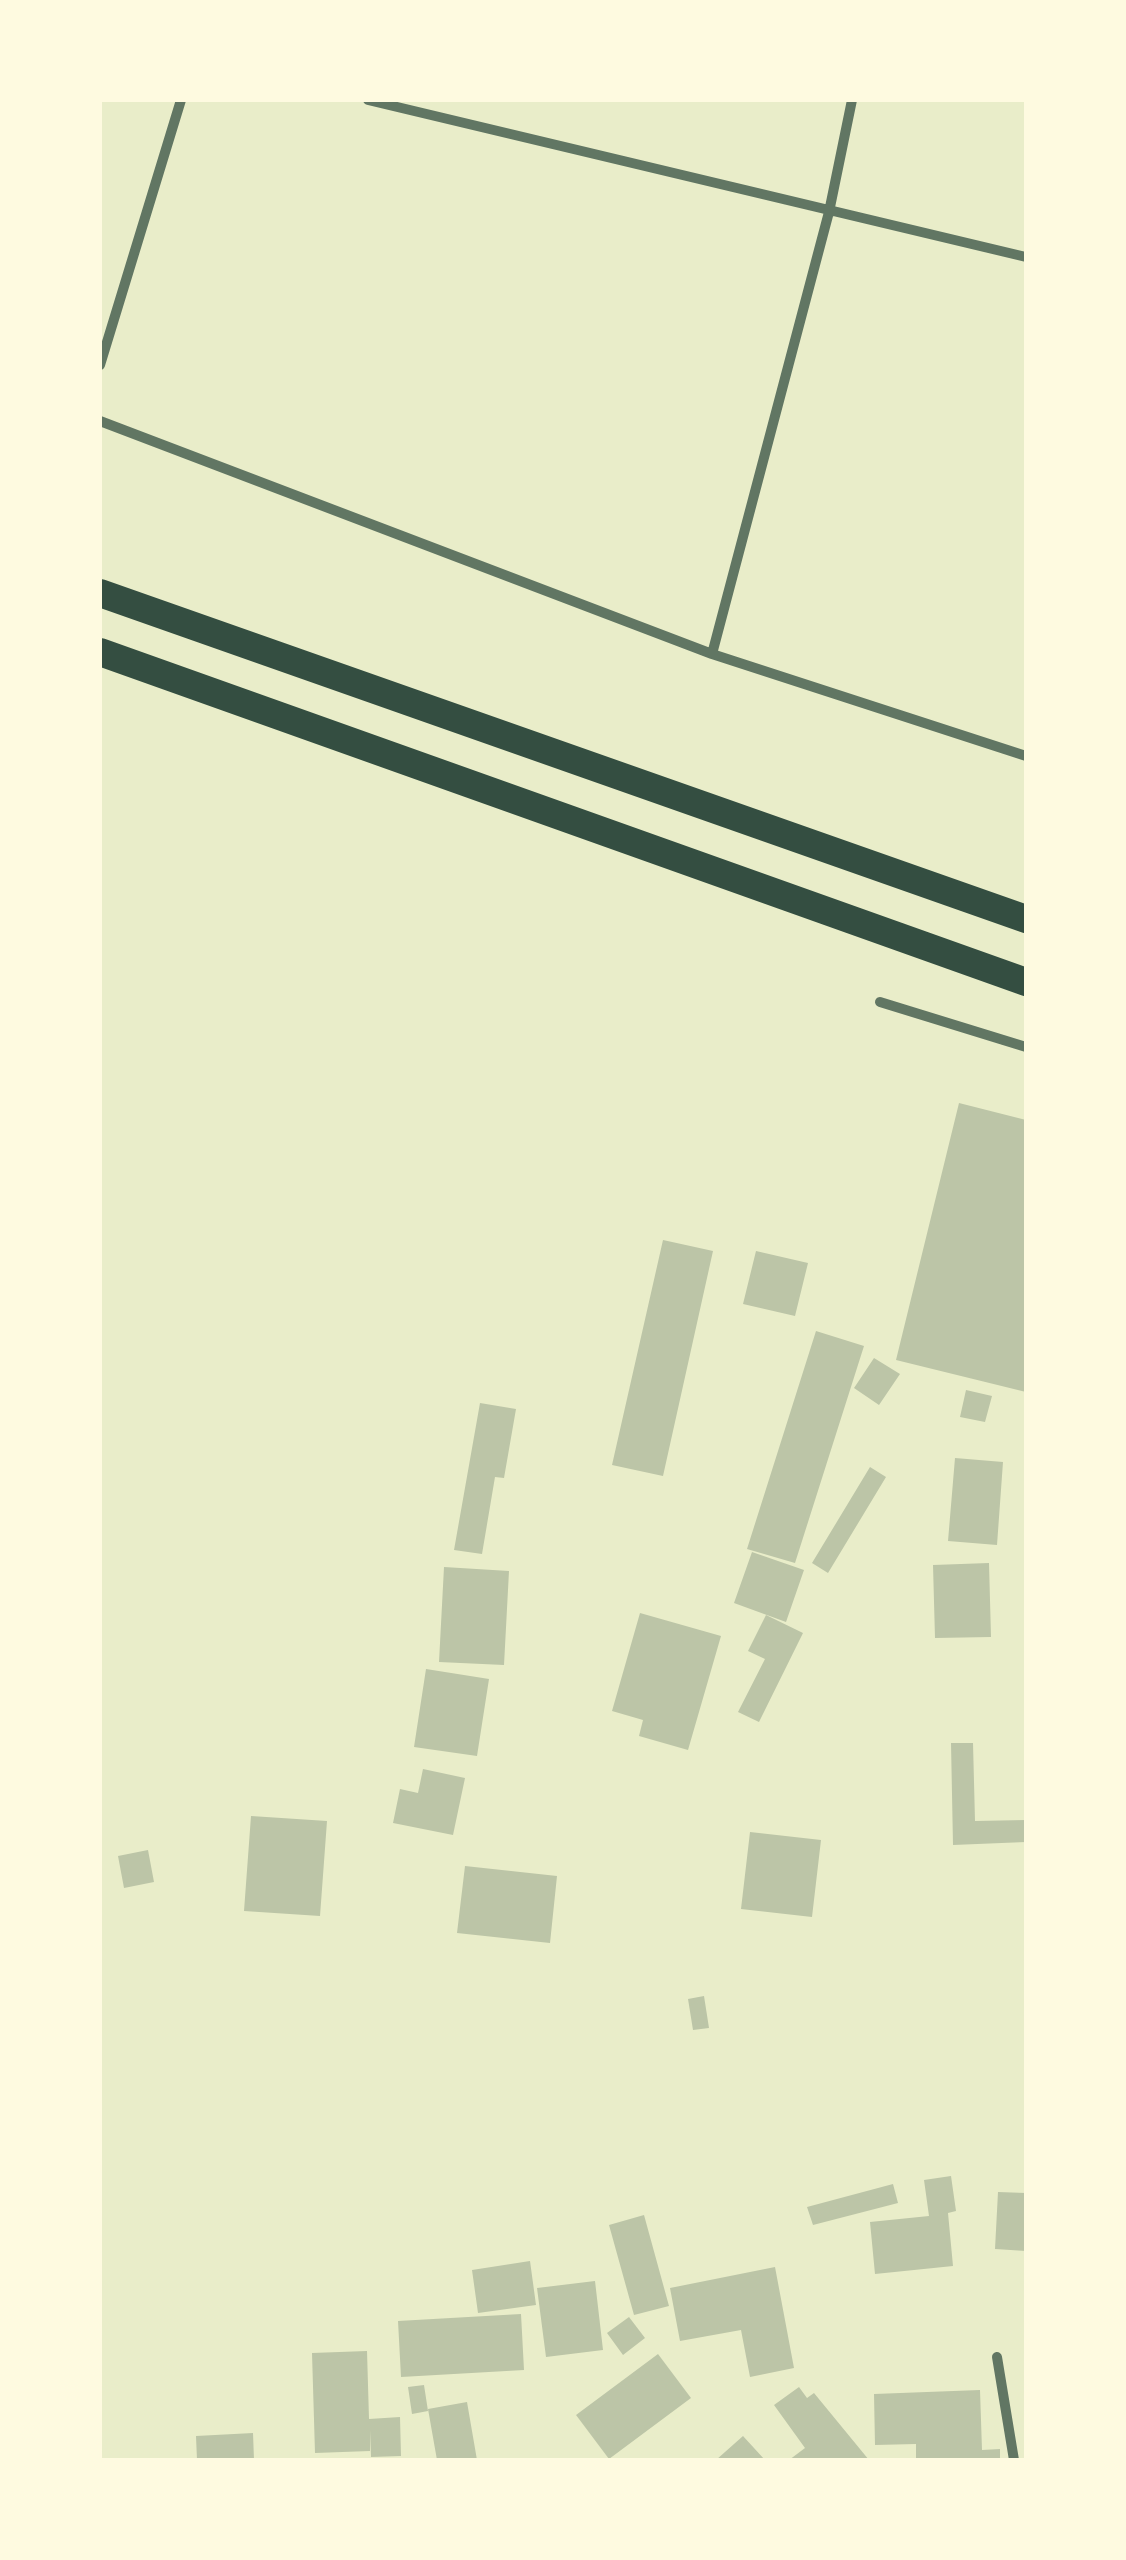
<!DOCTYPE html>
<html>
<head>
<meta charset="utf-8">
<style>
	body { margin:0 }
	#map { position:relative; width:1126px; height:2560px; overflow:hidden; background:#e9edc9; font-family:Montserrat,sans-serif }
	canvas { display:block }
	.frame { position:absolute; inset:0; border:102px solid #fefae0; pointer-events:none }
</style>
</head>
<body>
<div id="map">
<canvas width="1126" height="2560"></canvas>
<div class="frame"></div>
</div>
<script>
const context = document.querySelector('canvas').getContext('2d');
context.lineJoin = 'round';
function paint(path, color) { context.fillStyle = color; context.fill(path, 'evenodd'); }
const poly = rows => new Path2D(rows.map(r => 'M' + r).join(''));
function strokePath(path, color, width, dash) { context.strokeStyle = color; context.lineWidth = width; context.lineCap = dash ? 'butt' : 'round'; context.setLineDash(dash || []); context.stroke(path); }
const building = poly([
	[959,1103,1026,1120,1026,1392,896,1360],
	[663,1240,713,1251,663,1476,612,1465],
	[756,1251,808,1263,795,1316,743,1304],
	[816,1331,864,1346,795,1563,747,1549],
	[874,1358,900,1374,879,1405,854,1388],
	[966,1390,992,1396,985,1422,960,1417],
	[480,1403,516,1409,504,1478,495,1477,482,1554,454,1550],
	[955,1458,1003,1462,997,1545,948,1541],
	[870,1467,886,1477,828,1573,812,1563],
	[752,1552,804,1570,786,1622,734,1603],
	[989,1563,991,1637,935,1638,933,1565],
	[444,1567,509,1571,504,1665,439,1662],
	[640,1613,721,1636,688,1750,639,1736,643,1720,612,1711],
	[766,1615,803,1633,759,1722,738,1712,765,1659,748,1651],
	[426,1669,489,1679,477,1756,414,1747],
	[951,1743,973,1743,975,1821,1026,1820,1026,1842,953,1845],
	[423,1769,465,1778,453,1835,393,1823,400,1789,418,1793],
	[251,1816,327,1821,320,1916,244,1911],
	[750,1832,821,1840,812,1917,741,1909],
	[148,1850,154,1882,124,1888,118,1856],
	[465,1866,557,1876,550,1943,457,1933],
	[704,1996,709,2028,693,2030,688,1999],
	[951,2176,956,2211,948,2213,953,2266,875,2274,870,2222,929,2216,924,2180],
	[893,2184,898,2203,813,2225,807,2207],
	[998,2192,1026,2193,1026,2251,995,2249],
	[644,2215,669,2306,634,2315,609,2225],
	[530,2261,536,2305,478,2313,472,2270],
	[775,2267,794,2368,750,2377,741,2330,680,2341,670,2288],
	[595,2281,603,2350,546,2357,537,2288],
	[521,2314,524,2370,401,2377,398,2321],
	[629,2317,645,2338,623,2355,607,2333],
	[367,2351,369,2419,400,2417,401,2456,371,2457,370,2430,370,2451,315,2453,312,2353],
	[658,2354,691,2398,609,2459,576,2415],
	[424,2385,428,2411,412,2414,408,2387],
	[799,2387,807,2398,814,2393,869,2460,789,2460,805,2448,774,2405],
	[980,2390,982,2450,1000,2449,1000,2460,916,2460,916,2444,875,2445,874,2394],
	[467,2402,477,2460,437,2460,428,2409],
	[253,2433,254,2460,197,2460,196,2436],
	[743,2436,765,2460,716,2460]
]);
const minor = poly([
	[368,100,1026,257],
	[100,365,181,100],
	[100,421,712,654,1026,756],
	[712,654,829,212,852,100],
	[880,1002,1026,1047],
	[997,2357,1014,2460]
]);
const trunk = poly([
	[100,593,1026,919],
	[100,652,1026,982]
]);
paint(building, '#bcc5a7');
strokePath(minor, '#617663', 10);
strokePath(trunk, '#344e41', 28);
</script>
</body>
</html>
